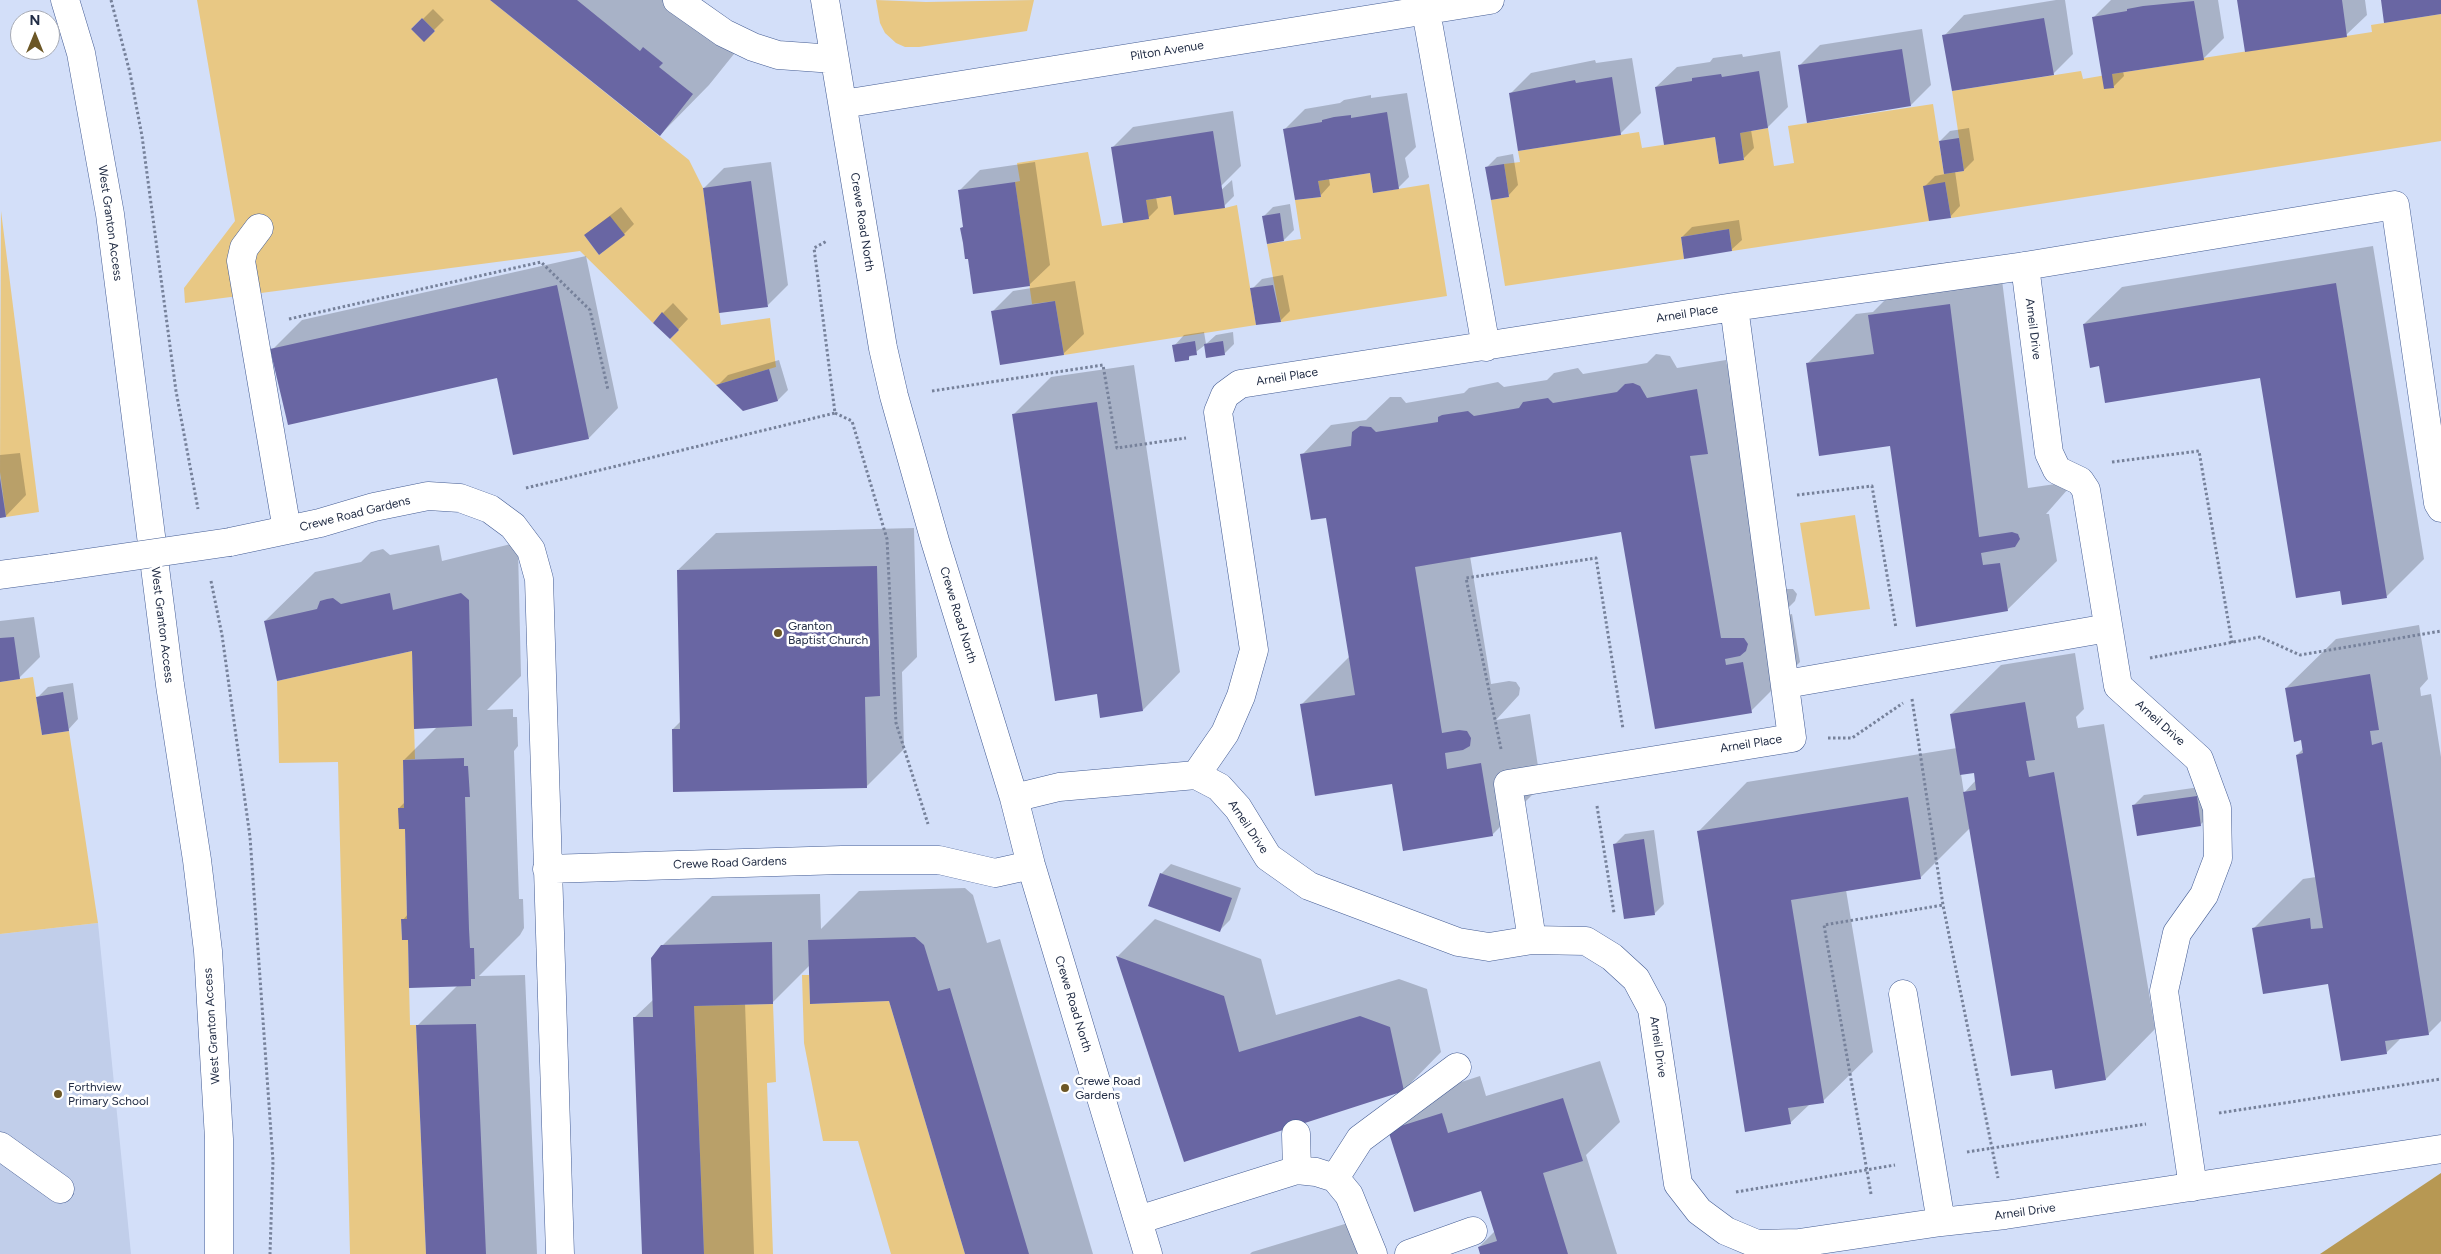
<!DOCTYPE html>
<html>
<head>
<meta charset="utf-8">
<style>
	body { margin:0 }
	#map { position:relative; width:2441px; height:1254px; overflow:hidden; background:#d3dff9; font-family:Figtree,sans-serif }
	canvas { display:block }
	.north { position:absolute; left:10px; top:10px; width:50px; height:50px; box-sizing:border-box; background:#fff; border:1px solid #a7abb5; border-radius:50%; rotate:0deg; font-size:14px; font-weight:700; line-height:20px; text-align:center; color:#222d45 }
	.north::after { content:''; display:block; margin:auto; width:18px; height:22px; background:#6c5726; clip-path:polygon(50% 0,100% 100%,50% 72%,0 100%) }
</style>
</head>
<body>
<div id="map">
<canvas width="2441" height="1254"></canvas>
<div class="north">N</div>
</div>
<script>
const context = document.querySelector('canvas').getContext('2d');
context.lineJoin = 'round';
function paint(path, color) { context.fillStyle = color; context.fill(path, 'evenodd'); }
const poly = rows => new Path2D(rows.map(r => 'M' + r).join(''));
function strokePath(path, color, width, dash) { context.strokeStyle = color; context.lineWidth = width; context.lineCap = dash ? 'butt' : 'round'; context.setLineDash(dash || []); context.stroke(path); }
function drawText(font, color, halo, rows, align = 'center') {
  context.font = font + ' Figtree,sans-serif'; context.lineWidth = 5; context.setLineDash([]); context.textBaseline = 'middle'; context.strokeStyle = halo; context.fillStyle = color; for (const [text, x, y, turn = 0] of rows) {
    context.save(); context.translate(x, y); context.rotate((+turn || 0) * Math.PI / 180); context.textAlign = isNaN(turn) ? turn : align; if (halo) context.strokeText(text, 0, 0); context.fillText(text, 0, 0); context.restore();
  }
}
const built = poly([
	[98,923,131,1254,0,1254,0,934]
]);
const green = poly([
	[197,0,490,0,689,160,703,188,721,325,770,318,776,367,716,385,670,339,679,330,662,313,653,323,580,251,185,303,184,288,235,221],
	[422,18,435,31,424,41,411,29],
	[584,235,624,235,599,255],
	[876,0,926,2,1034,0,1027,31,919,47,905,47,896,43,885,33,880,23],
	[2441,14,2441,141,1951,218,1945,182,1929,221,1732,251,1729,229,1681,237,1684,259,1505,286,1491,200,1509,197,1504,164,1520,162,1518,151,1639,132,1642,148,1715,137,1719,164,1744,159,1740,133,1768,128,1774,166,1794,163,1788,126,1933,104,1944,174,1964,171,1952,91,2081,71,2083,79,2112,74,2203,60,2203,58,2372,32,2371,25],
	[1088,152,1102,226,1148,219,1146,200,1171,196,1225,208,1237,205,1256,325,1064,355,1055,301,1032,304,1015,182,1020,181,1017,163],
	[1370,173,1373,193,1429,184,1447,296,1281,322,1267,244,1301,239,1295,200,1321,197,1318,181],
	[1,211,39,512,6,517,0,472],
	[1855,515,1870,609,1815,616,1800,523],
	[412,651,415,759,403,760,404,808,398,808,405,829,407,919,401,919,402,940,408,940,410,1025,416,1025,426,1254,350,1254,338,762,279,763,277,681],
	[33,677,42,735,69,731,98,923,0,934,0,682],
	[802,975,809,975,810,1004,889,1001,965,1254,891,1254,858,1141,823,1141,804,1043],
	[773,1004,776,1082,767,1083,773,1254,704,1254,694,1006]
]);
const forest = poly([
	[2441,1173,2441,1254,2320,1254]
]);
const shadow = poly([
	[492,0,687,0,742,44,709,85,660,135],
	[2056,0,2065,0,2073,54,2053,74,1944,36,1964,15],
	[2111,0,2218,0,2224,38,2203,59,2123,71,2124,76,2114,86,2105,88,2094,17],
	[2238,0,2365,0,2367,15,2346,35],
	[433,9,444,20,424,40,413,29],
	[1922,29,1931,85,1911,105,1800,65,1820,45],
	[1780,51,1788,107,1768,127,1751,130,1754,148,1744,158,1656,87,1677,67,1710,62,1713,58,1742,54,1743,57],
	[1632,58,1641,113,1620,134,1510,94,1531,73,1595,60,1596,63],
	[1407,93,1416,147,1405,158,1409,177,1398,188,1371,172,1329,179,1330,185,1320,196,1285,129,1305,109,1340,103,1344,100,1371,95,1371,98],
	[1233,111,1241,166,1216,191,1218,193,1232,180,1234,196,1224,206,1175,194,1156,197,1158,208,1148,218,1112,148,1133,127],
	[1969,128,1974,160,1964,170,1955,171,1960,206,1950,217,1925,186,1935,176,1945,174,1940,141,1950,131],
	[1513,154,1518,185,1508,196,1487,167,1497,157],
	[771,162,788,285,768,305,704,188,724,168],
	[1035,162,1050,265,1029,285,964,226,959,191,980,170],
	[1290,204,1294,230,1284,240,1263,217,1273,207],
	[621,207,634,224,624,234,585,235],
	[1739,220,1742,240,1731,250,1682,237,1692,227],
	[2373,246,2424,559,2387,596,2344,603,2341,590,2261,376,2100,365,2084,324,2122,287],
	[586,256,618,408,589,438,497,376,272,350,302,320],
	[1999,256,2028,488,2062,483,2068,489,2046,514,2049,514,2057,561,2007,610,1891,445,1807,364,1856,314,1873,312,1919,266],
	[1283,275,1290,311,1280,321,1252,289,1262,279],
	[1075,281,1084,334,1063,354,993,311,1013,291],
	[673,303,688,319,670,338,663,313],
	[1204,332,1206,344,1216,335,1233,332,1234,344,1224,354,1205,345,1188,358,1174,346,1184,335],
	[1656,354,1670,356,1677,368,1726,360,1771,589,1793,589,1797,594,1795,601,1780,616,1792,614,1800,662,1751,711,1623,531,1470,556,1491,684,1509,681,1516,682,1520,688,1519,695,1496,720,1530,714,1541,786,1492,835,1393,782,1302,704,1350,656,1327,518,1302,455,1331,425,1366,420,1390,397,1401,397,1406,403,1464,393,1469,388,1498,382,1504,387,1547,380,1554,373,1578,368,1583,374,1647,363],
	[779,360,788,390,778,400,744,410,718,385,728,375],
	[1134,365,1180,672,1143,710,1098,693,1013,415,1051,377],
	[20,453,26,495,6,516,0,516,0,455],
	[914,528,917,657,902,672,904,749,866,787,673,729,681,721,678,570,716,533],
	[511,544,518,550,521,676,487,710,513,709,513,717,517,717,518,746,514,751,519,899,523,899,524,928,520,935,479,976,525,975,537,1254,427,1254,417,1026,458,985,403,920,408,914,406,828,399,808,405,802,404,760,438,726,413,650,265,621,315,572,361,562,371,552,383,549,390,555,439,545,442,561],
	[34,617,40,657,19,678,0,680,0,621],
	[2419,625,2428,679,2420,688,2421,696,2431,694,2441,757,2441,1021,2428,1034,2401,1038,2386,1053,2329,983,2254,928,2303,879,2316,877,2297,755,2303,749,2302,739,2286,688,2336,639],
	[2075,653,2084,709,2076,717,2078,728,2104,724,2155,1029,2106,1079,2053,1068,1970,828,1920,878,1846,890,1873,1052,1823,1101,1810,1104,1790,1123,1698,832,1747,782,1957,748,1951,714,2001,665],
	[1975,772,1976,780,1964,793,1961,774],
	[73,683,78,719,68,730,38,697,48,687],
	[2207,786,2210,815,2200,825,2134,805,2144,795],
	[1654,830,1664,904,1654,914,1615,844,1625,834],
	[1171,864,1241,888,1230,920,1220,930,1161,874],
	[965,888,973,895,987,943,1000,939,1093,1254,966,1254,890,1000,810,965,773,1002,745,1003,754,1254,643,1254,634,1018,654,999,662,946,712,896,820,894,821,929,859,891],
	[1155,919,1261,959,1276,1015,1399,979,1427,989,1441,1052,1404,1090,1185,1161,1118,956],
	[1600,1061,1620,1122,1586,1155,1617,1254,1481,1254,1479,1247,1495,1231,1482,1189,1390,1131,1427,1093,1480,1076,1486,1096],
	[1368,1217,1379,1254,1250,1254,1252,1252]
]);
const building = poly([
	[490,0,577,0,640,51,643,47,663,63,659,67,693,94,660,136],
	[2237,0,2342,0,2347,37,2245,52],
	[2381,0,2441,0,2441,14,2384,23],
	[2194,1,2204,60,2112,74,2114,88,2104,89,2092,17,2127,11,2127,9,2143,6],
	[422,18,435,31,424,42,411,29],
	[2044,18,2054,75,1952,91,1942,35],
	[1902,49,1911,106,1807,123,1798,65],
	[1759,71,1768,128,1740,133,1744,160,1719,164,1715,137,1664,145,1655,87,1692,81,1692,78,1721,74,1722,77],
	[1612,77,1621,135,1518,151,1509,93,1575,80,1576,83],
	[1387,112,1399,189,1373,193,1370,173,1318,181,1321,197,1295,200,1283,129,1322,122,1322,120,1334,117,1351,115,1351,118],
	[1213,131,1225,208,1174,215,1171,196,1146,200,1149,219,1123,223,1111,147],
	[1959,138,1964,171,1944,174,1939,141],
	[1504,164,1509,197,1491,200,1485,167],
	[751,181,768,307,719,313,703,188],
	[1015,182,1030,286,973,294,968,259,965,259,963,243,960,228,963,227,958,190],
	[1945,182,1951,218,1929,221,1923,186],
	[1280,213,1284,241,1267,244,1262,216],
	[610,216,625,235,599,255,584,235],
	[1729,229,1732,251,1684,259,1681,237],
	[2336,283,2387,598,2342,605,2340,591,2296,598,2260,378,2105,403,2099,366,2090,368,2083,324],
	[557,285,589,439,513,455,497,378,288,425,270,349],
	[1273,285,1281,322,1256,325,1250,288],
	[1055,301,1064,355,1000,365,991,311],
	[1950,304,1979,537,2012,532,2018,534,2020,539,2015,547,1981,553,1983,565,2000,563,2008,611,1916,627,1890,446,1819,456,1806,363,1874,354,1868,315],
	[662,312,679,330,670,339,653,323],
	[1195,341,1197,355,1189,356,1189,360,1175,362,1172,345],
	[1223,341,1225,355,1206,358,1204,344],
	[769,369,778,401,743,411,716,385],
	[1633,383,1640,386,1647,398,1697,389,1708,454,1690,456,1721,638,1744,638,1748,644,1746,651,1740,656,1725,659,1726,665,1743,662,1752,713,1655,729,1621,532,1415,567,1442,733,1459,730,1467,731,1471,738,1470,746,1463,750,1445,753,1447,769,1481,763,1493,836,1403,851,1392,784,1315,796,1300,704,1355,695,1326,518,1311,520,1300,454,1351,446,1352,432,1360,426,1371,427,1376,432,1438,422,1438,417,1442,415,1468,411,1474,416,1519,408,1523,402,1548,398,1553,403,1617,392,1625,384],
	[1097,402,1143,711,1100,718,1097,694,1055,701,1012,414],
	[0,478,6,517,0,518],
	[877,566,880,696,865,697,867,788,673,792,672,729,680,729,677,570],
	[390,593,393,610,461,593,469,600,472,726,414,729,412,651,277,681,264,621,317,609,320,601,327,599,333,598,341,604],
	[14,637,20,679,0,682,0,638],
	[2370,674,2379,730,2370,731,2372,745,2382,742,2429,1035,2385,1041,2387,1054,2341,1061,2328,984,2263,994,2252,928,2310,918,2311,929,2323,928,2296,755,2303,753,2301,740,2294,742,2285,688],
	[63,692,69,731,42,735,36,697],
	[2025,702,2035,760,2026,761,2029,777,2054,772,2106,1080,2055,1089,2052,1070,2011,1076,1963,792,1976,790,1974,773,1960,775,1950,714],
	[464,758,464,766,468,766,470,797,465,797,469,929,470,948,474,948,475,979,471,979,471,986,409,988,408,940,402,940,401,919,407,919,405,829,399,829,398,808,404,808,403,760],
	[2197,796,2201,826,2137,836,2132,805],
	[1908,797,1921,879,1791,900,1824,1103,1788,1108,1791,1124,1745,1132,1697,831],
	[1644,839,1655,915,1624,919,1613,844],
	[1160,873,1232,898,1220,932,1148,906],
	[915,937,924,945,938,991,950,988,1029,1254,965,1254,889,1001,810,1004,808,940],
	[772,942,773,1004,694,1006,704,1254,642,1254,633,1017,653,1017,651,958,661,945],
	[1116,956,1224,996,1239,1052,1360,1016,1390,1027,1404,1091,1184,1162],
	[476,1024,486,1254,426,1254,416,1025],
	[1563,1098,1583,1161,1543,1173,1568,1254,1480,1254,1478,1247,1497,1241,1481,1191,1414,1212,1388,1130,1442,1113,1448,1133]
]);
const path = poly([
	[111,0,130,73,142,136,176,391,198,509],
	[289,319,541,262,590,310,608,390],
	[932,391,1103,365,1117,448,1186,438],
	[835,413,852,421,887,539,896,723,928,824],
	[2112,462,2199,451,2232,643],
	[526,488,835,413,814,248,827,241],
	[1797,495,1872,486,1896,628],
	[211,581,222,635,250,837,273,1161,270,1254],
	[2150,658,2260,637,2300,655,2441,631],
	[1912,699,1943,905,1998,1178],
	[1828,738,1852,738,1903,703],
	[1501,749,1466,578,1596,558,1623,729],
	[1597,806,1614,913],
	[2219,1113,2441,1079],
	[1967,1152,2146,1124],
	[1736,1192,1895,1165],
	[1871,1194,1824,925,1943,905]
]);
const minor = poly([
	[65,0,81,53,110,214,170,685,197,860,208,951,219,1139,219,1254],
	[677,0,724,33,753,47,778,55,834,59],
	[825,0,883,348,894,396,935,541,1014,798,1031,865,1148,1254],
	[1424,0,1486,347],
	[843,104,1490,0],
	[259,228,244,248,241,261,287,530],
	[2025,266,2049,453,2057,470,2080,481,2086,490,2118,686,2199,759,2217,808,2218,858,2204,895,2177,933,2164,991,2193,1187],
	[230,542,320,523,374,507,428,496,460,498,490,509,513,526,531,550,539,579,560,1254],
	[0,575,52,568],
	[1786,684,2108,628],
	[1196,775,1225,733,1241,696,1254,650,1218,412,1225,395,1240,384,1734,307,2025,266,2395,205,2438,503,2441,508],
	[1014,798,1059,787,1196,775,1219,787,1238,808,1268,857,1309,886,1458,942,1489,947,1532,940,1586,941,1612,957,1636,979,1652,1009,1678,1184,1699,1211,1726,1231,1757,1244,1799,1243,1941,1222,2005,1215,2441,1149],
	[547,869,842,860,939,860,995,873,1031,865],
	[1532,940,1508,784,1792,738,1734,307],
	[1903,994,1941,1222],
	[1296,1134,1297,1170],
	[0,1146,60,1189],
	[1335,1178,1360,1139,1457,1067],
	[1138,1220,1297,1170,1316,1172,1335,1178,1349,1195,1373,1254],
	[1409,1254,1473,1231]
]);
const minorBridge = poly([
	[52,568,230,542]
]);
const markers = [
	[778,633,5,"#6c5726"],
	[1065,1088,5,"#6c5726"],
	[58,1094,5,"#6c5726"]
];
const streetNames = [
	["Pilton Avenue",1167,51,-9],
	["Crewe Road North",862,222,81],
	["West Granton Access",110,223,82],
	["Arneil Place",1687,314,-9],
	["Arneil Drive",2033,329,83],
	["Arneil Place",1287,377,-9],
	["Crewe Road Gardens",355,514,-14],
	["Crewe Road North",958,615,73],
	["West Granton Access",162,625,83],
	["Arneil Drive",2160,723,42],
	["Arneil Place",1751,744,-9],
	["Arneil Drive",1248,827,56],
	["Crewe Road Gardens",730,863,-2],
	["Crewe Road North",1073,1004,73],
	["West Granton Access",212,1026,-94],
	["Arneil Drive",1658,1047,82],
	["Arneil Drive",2025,1212,-8]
];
const poiNames = [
	["Granton",788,626],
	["Baptist Church",788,640],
	["Crewe Road",1075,1081],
	["Gardens",1075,1095],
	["Forthview",68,1087],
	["Primary School",68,1101]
];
paint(built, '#c1ceea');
paint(green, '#e8c884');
paint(forest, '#b79853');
paint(shadow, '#0003');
paint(building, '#6966a3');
strokePath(minor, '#445c93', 29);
strokePath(path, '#76819a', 3, [2.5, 2.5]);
strokePath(minor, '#fff', 28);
strokePath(minorBridge, '#445c93', 29, []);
strokePath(minorBridge, '#fff', 28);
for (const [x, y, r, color] of markers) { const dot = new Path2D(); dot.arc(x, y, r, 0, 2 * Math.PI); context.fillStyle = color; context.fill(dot); strokePath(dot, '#fff', 2); }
drawText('12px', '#222d45', '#fff', streetNames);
drawText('12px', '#222d45', '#fff', poiNames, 'left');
</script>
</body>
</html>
